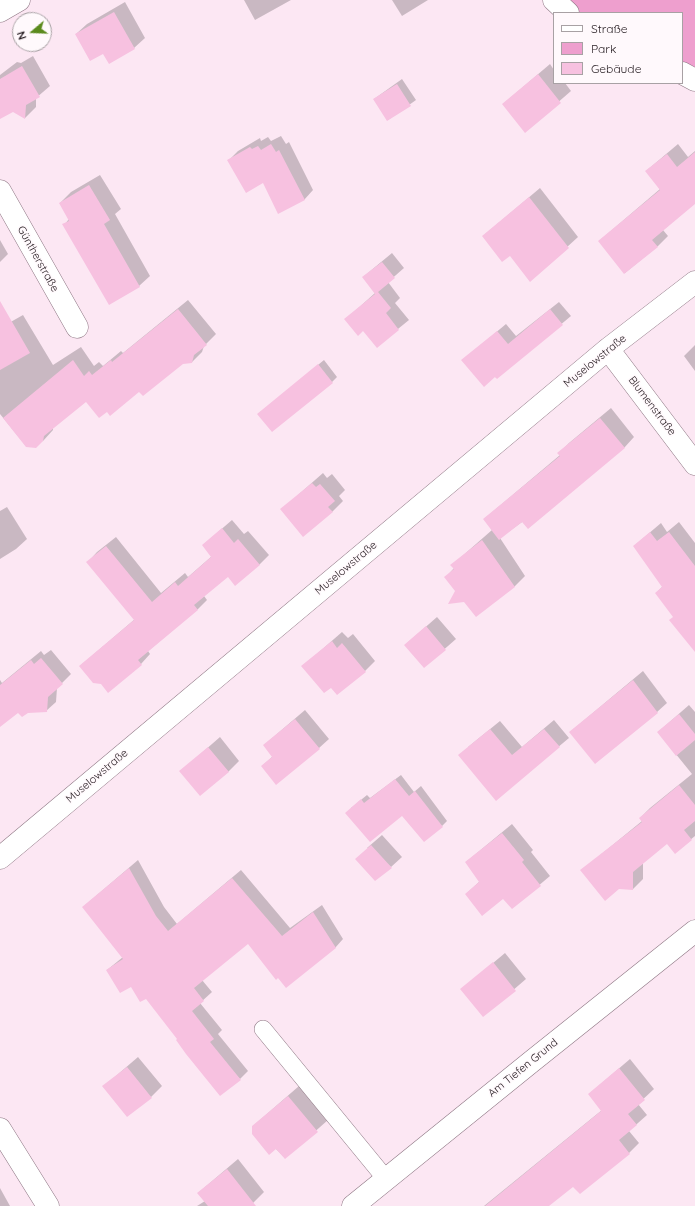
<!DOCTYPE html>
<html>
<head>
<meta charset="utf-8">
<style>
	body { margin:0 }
	#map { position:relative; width:695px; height:1206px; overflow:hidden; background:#fce7f3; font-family:Quicksand,sans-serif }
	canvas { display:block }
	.legend { position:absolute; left:553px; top:12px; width:130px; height:72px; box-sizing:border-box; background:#fff9fc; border:1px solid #a8a1a4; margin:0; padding:5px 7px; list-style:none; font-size:12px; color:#251c21 }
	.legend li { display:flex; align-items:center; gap:8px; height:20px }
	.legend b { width:20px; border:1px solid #a8a1a4 }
	.north { position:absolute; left:12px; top:12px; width:40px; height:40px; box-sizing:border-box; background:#fff9fc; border:1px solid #a8a1a4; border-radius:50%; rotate:251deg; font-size:11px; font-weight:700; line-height:16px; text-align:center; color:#251c21 }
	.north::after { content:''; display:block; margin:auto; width:14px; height:18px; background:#5b8a1d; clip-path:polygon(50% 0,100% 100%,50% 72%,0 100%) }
</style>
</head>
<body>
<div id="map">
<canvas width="695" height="1206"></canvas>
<ul class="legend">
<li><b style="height:5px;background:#fff"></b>Straße</li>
<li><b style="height:11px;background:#ee9fce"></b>Park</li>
<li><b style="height:11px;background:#f7c1e0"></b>Gebäude</li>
</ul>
<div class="north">N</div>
</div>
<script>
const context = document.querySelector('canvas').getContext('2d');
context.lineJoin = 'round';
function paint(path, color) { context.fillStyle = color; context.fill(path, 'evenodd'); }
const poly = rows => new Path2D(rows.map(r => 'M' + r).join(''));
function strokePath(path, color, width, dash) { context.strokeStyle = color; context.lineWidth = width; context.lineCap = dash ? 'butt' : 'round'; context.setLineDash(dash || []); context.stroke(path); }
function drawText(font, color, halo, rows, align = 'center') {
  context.font = font + ' Quicksand,sans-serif'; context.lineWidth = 3; context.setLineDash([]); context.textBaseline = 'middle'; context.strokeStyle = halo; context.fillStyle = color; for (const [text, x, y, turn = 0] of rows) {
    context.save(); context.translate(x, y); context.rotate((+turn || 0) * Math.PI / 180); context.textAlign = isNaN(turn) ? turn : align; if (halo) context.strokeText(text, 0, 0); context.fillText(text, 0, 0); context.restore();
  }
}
const green = poly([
	[566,0,695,0,695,71,682,64,682,13,578,13]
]);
const shadow = poly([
	[244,0,291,0,255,20],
	[392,0,428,0,402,16],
	[125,2,145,38,134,48,103,52,76,34,87,24],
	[33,56,50,86,36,98,36,107,25,118,13,111,0,118,0,75,17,62,21,63],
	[550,64,554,70,554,83,565,83,571,91,525,131,503,104],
	[402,79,416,100,388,120,374,99],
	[281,136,286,144,289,142,313,190,304,200,263,182,229,160,238,151,260,138,261,141,268,137,271,141],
	[678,144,688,157,695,151,695,203,663,230,668,236,658,246,625,273,599,241,660,189,646,171],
	[100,175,121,209,115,214,150,276,139,286,64,225,69,219,60,203,71,192],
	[540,188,578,237,531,280,510,255,483,236],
	[0,240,8,254,0,262],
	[392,253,404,268,388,282,400,298,395,303,409,320,377,346,363,330,346,319,375,293,363,277],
	[188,300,216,334,204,346,202,352,191,363,183,363,107,410,86,401,53,427,53,430,43,441,26,446,0,414,0,328,23,315,53,365,81,347,94,366,99,362,103,366,121,351,123,353],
	[559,302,571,316,497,378,463,360,506,324,516,336],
	[695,345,695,371,684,356],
	[324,360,337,377,332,382,258,414],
	[611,408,634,437,624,448,500,538,525,576,514,587,456,591,446,577,454,568,452,565,492,530,484,519,560,455,559,453,569,443],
	[323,473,327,478,332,474,345,490,339,496,343,501,332,512,282,509],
	[7,507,27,539,16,549,0,559,0,511],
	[232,520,244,534,248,531,269,555,259,565,228,576,204,596,207,600,198,609,148,651,150,654,141,664,101,683,80,666,135,619,88,562,97,552,116,537,161,593,185,573,188,577,212,556,203,545],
	[679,522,695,543,695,650,674,617,656,593,663,586,634,546,661,523,667,532],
	[437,617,456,639,424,667,405,645],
	[342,632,348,638,353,634,375,661,365,671,331,686,303,666],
	[51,650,71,674,57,688,56,702,46,711,18,711,0,725,0,680,2,683,41,651,44,655],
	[643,671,667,703,657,712,570,732],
	[689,705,695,712,695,836,675,852,667,842,643,863,643,879,633,889,582,870,642,821,640,818,650,808,692,774,658,732],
	[305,710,329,739,319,748,262,766,273,756,264,745],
	[554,720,569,738,496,799,468,747,500,721,522,747],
	[220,737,239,761,228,772,181,771],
	[401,775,414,792,421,786,447,821,442,826,403,814,351,808,367,795,370,798],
	[512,824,533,850,531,852,550,876,512,908,504,897,466,894,480,881,466,862],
	[382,835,402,857,391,867,367,848],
	[138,860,164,907,177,924,241,870,290,928,322,905,343,939,335,948,248,943,202,980,212,992,200,1003,222,1030,218,1034,248,1071,240,1079,131,985,107,970,123,957,83,907],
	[505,953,526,979,483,1016,462,989],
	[138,1057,162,1086,151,1097,103,1087],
	[630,1059,654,1089,638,1104,647,1115,629,1131,639,1143,629,1153,533,1206,484,1206,602,1110,589,1094],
	[299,1086,328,1120,285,1158,253,1126],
	[238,1159,264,1192,250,1206,197,1206,205,1201,198,1193],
	[0,1188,10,1206,0,1206]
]);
const building = poly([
	[114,12,135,49,109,64,103,54,90,61,75,34],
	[22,66,40,97,26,105,25,119,13,112,0,119,0,79],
	[538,74,561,103,525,133,502,104],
	[397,84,411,106,387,121,373,99],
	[271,144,276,152,279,150,305,200,278,214,263,183,246,193,227,160,250,147,252,149,258,146,261,150],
	[695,152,695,204,652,240,658,247,624,274,598,241,660,190,645,171,667,154,677,167],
	[89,185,110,220,104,224,140,287,109,305,62,224,69,221,59,203],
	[529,197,569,248,530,282,510,256,502,262,482,236],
	[382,262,395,278,378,292,391,308,386,313,399,330,377,348,363,331,358,336,344,319,375,294,362,277],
	[0,301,30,353,0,370],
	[178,309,207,345,194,355,192,363,183,364,143,396,139,392,110,416,107,412,99,418,86,402,44,436,43,441,36,448,26,447,3,418,73,360,84,376,89,371,92,375,111,360,112,362],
	[550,309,563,325,497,379,495,377,484,387,461,360,497,331,508,344],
	[318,364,333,383,272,432,257,414],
	[600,418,625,448,528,529,522,522,499,540,483,519,560,456,557,453],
	[312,483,316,487,320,484,335,501,328,507,333,512,303,537,280,509],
	[222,528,234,543,238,539,260,565,235,586,228,577,194,605,198,610,138,660,142,665,108,693,101,684,93,683,79,666,134,620,86,562,106,546,152,602,175,582,178,586,211,557,202,545],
	[650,532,657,541,669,532,695,566,695,652,669,620,673,617,655,593,662,587,633,546],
	[482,540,515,587,476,617,464,602,448,604,455,591,444,577,454,569,450,565],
	[426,626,446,650,424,668,404,645],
	[332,641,337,648,342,643,366,672,337,695,331,688,324,693,301,666],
	[41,658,63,684,48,697,47,712,28,713,22,717,18,713,0,727,0,685,31,660,34,664],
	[633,680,658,713,595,764,569,732],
	[679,714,695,734,695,740,676,756,657,732],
	[295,719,320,749,276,785,261,766,272,757,263,745],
	[490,729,512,755,544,729,560,747,496,801,458,755],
	[208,747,229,772,200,796,179,771],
	[395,779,409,796,415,791,443,827,424,842,402,816,370,842,345,813,361,799,364,803],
	[679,785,695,805,695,821,684,830,692,840,675,854,667,844,633,872,633,890,619,889,605,901,580,870,642,822,639,818],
	[502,833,524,860,522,862,541,886,512,909,503,899,482,916,465,894,479,882,465,862],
	[371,845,392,868,375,881,355,859],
	[129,868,156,916,168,931,232,878,282,936,313,912,336,948,286,988,278,978,276,980,248,944,194,988,204,1001,192,1011,214,1039,210,1042,241,1080,220,1096,186,1054,176,1040,177,1039,146,999,140,1002,131,987,120,993,106,970,123,959,82,907],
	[493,962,516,991,483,1017,460,989],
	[127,1067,152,1098,127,1117,102,1086],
	[619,1068,645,1100,628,1114,637,1125,619,1140,630,1154,580,1194,573,1187,549,1206,485,1206,601,1111,588,1094],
	[288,1096,318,1132,285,1159,276,1149,269,1155,252,1134,252,1126],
	[227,1169,256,1206,208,1206,197,1193]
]);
const service = poly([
	[263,1029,386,1179]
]);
const minor = poly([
	[554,0,568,13],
	[0,11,19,0],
	[682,73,695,80],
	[0,191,77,327],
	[608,349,695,464],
	[0,858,608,349,695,282],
	[0,1129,48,1206],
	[353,1206,531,1062,695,931]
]);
const streetNames = [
	["Güntherstraße",38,259,61],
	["Muselowstraße",595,361,-39],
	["Blumenstraße",652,406,53],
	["Muselowstraße",346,568,-40],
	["Muselowstraße",97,776,-40],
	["Am Tiefen Grund",523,1068,-39]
];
paint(green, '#ee9fce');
paint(shadow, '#0003');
paint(building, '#f7c1e0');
strokePath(service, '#8d7683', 18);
strokePath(minor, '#8d7683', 23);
strokePath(service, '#fff', 17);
strokePath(minor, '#fff', 22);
drawText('11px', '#251c21', '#fff9fc', streetNames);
</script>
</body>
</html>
